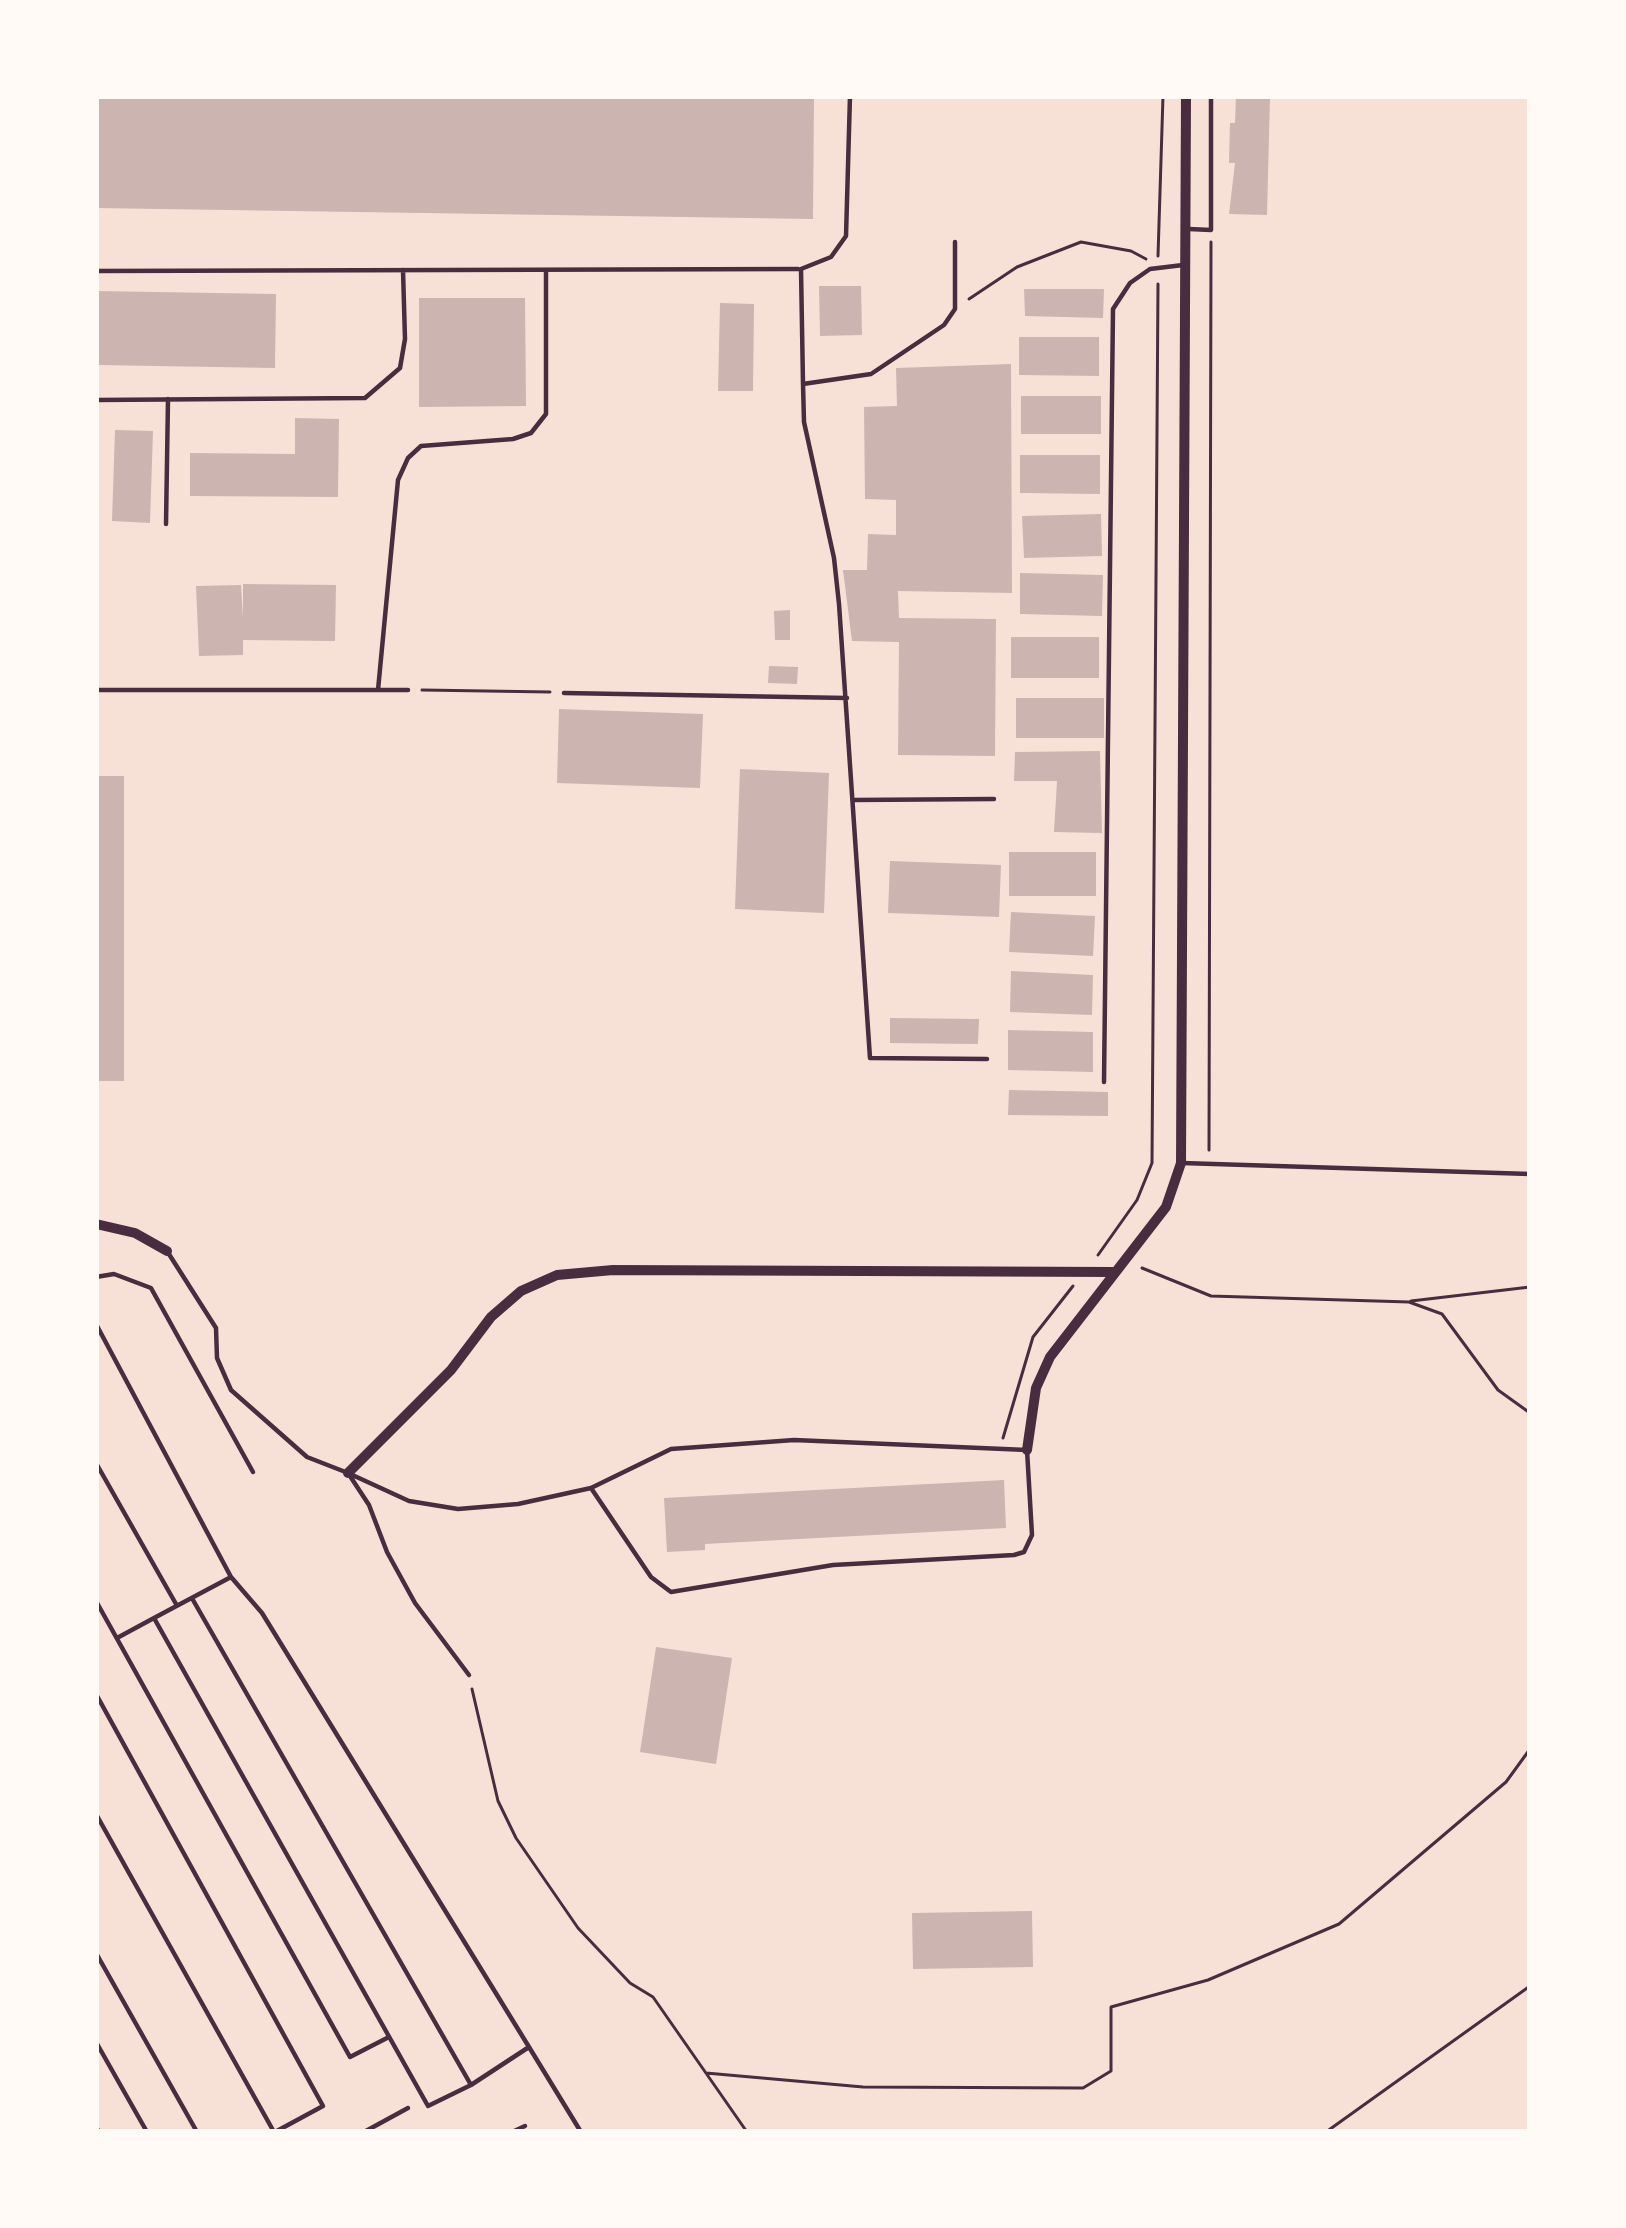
<!DOCTYPE html>
<html>
<head>
<meta charset="utf-8">
<style>
	body { margin:0 }
	#map { position:relative; width:1626px; height:2228px; overflow:hidden; background:#f7e1d7; font-family:"Source Serif 4",serif }
	canvas { display:block }
	.frame { position:absolute; inset:0; border:99px solid #fffaf5; pointer-events:none }
</style>
</head>
<body>
<div id="map">
<canvas width="1626" height="2228"></canvas>
<div class="frame"></div>
</div>
<script>
const context = document.querySelector('canvas').getContext('2d');
context.lineJoin = 'round';
function paint(path, color) { context.fillStyle = color; context.fill(path, 'evenodd'); }
const poly = rows => new Path2D(rows.map(r => 'M' + r).join(''));
function strokePath(path, color, width, dash) { context.strokeStyle = color; context.lineWidth = width; context.lineCap = dash ? 'butt' : 'round'; context.setLineDash(dash || []); context.stroke(path); }
const building = poly([
	[96,96,814,96,813,219,96,208],
	[1236,96,1270,96,1267,215,1229,214,1235,163,1229,163,1230,123,1235,123],
	[819,286,861,286,862,335,820,336],
	[1024,289,1104,289,1103,318,1025,316],
	[96,291,276,294,275,368,96,365],
	[419,298,525,298,526,406,419,407],
	[720,303,754,304,753,391,718,391],
	[1019,337,1099,337,1099,376,1019,375],
	[1011,364,1012,593,898,591,899,618,996,619,995,756,898,755,899,642,852,641,843,570,867,570,868,534,896,535,896,500,865,499,864,407,897,406,896,368],
	[1021,396,1101,396,1101,434,1021,434],
	[295,418,339,419,338,497,190,496,190,453,295,454],
	[115,430,153,431,150,523,112,521],
	[1020,455,1100,455,1100,494,1020,493],
	[1101,514,1102,556,1024,558,1022,516],
	[1020,573,1103,575,1102,616,1020,614],
	[243,584,336,585,335,641,243,640,243,655,199,656,196,586,241,585,243,619],
	[790,610,790,640,775,640,774,611],
	[1011,637,1099,637,1099,678,1011,678],
	[769,666,798,667,797,684,768,683],
	[1016,698,1104,698,1104,738,1016,738],
	[559,709,703,714,700,788,557,783],
	[1100,751,1102,833,1054,832,1057,781,1014,781,1015,752],
	[740,769,829,773,824,913,735,909],
	[96,776,124,776,124,1081,96,1081],
	[1009,852,1096,852,1096,896,1009,896],
	[890,861,1001,865,999,917,888,913],
	[1011,912,1095,916,1093,956,1009,952],
	[1011,971,1093,975,1092,1015,1010,1012],
	[890,1018,979,1019,978,1044,890,1043],
	[1008,1030,1093,1032,1093,1072,1008,1070],
	[1009,1090,1108,1092,1108,1116,1008,1115],
	[1004,1480,1006,1528,705,1544,705,1550,667,1552,664,1498],
	[656,1647,732,1658,716,1764,640,1752],
	[1032,1911,1033,1967,913,1969,912,1913]
]);
const path = poly([
	[1158,256,1163,96],
	[969,299,1017,267,1081,242,1131,251,1146,259],
	[422,690,550,692],
	[1209,1150,1211,242],
	[1098,1255,1137,1200,1152,1163,1158,284],
	[1142,1268,1211,1296,1409,1302,1442,1314,1498,1390,1530,1413],
	[1411,1301,1530,1287],
	[1003,1438,1033,1337,1073,1286],
	[472,1689,498,1801,516,1838,578,1928,630,1983,653,1997,747,2132],
	[706,2073,863,2087,1083,2088,1111,2071,1111,2007,1208,1980,1339,1924,1506,1782,1530,1749],
	[1326,2132,1530,1986]
]);
const service = poly([
	[850,96,846,236,831,257,801,269,803,384,804,422,834,558,839,604,870,1058,987,1059],
	[1189,229,1211,230,1211,96],
	[96,271,798,269],
	[803,384,871,374,944,325,955,309,955,242],
	[96,400,365,398,400,368,405,339,403,270],
	[166,524,168,399],
	[96,690,408,690],
	[378,690,398,480,408,458,421,446,513,439,531,433,546,414,546,270],
	[564,693,847,698],
	[853,800,994,799],
	[1104,1082,1113,309,1130,283,1150,269,1183,265],
	[1182,1163,1530,1174],
	[167,1251,216,1328,217,1358,231,1390,307,1457,348,1473,369,1505,387,1552,415,1603,469,1675],
	[96,1277,114,1274,151,1288,253,1472],
	[96,1324,231,1577],
	[96,1463,176,1604],
	[348,1473,409,1501,458,1509,518,1504,591,1488,671,1449,794,1440,1027,1450,1032,1535,1024,1552,1014,1555,833,1565,671,1592,651,1577,591,1488],
	[193,1600,471,2085],
	[96,1601,350,2057,387,2038],
	[117,1638,154,1618],
	[96,1694,323,2106,275,2132],
	[96,1814,274,2132],
	[96,1953,197,2132],
	[96,2042,147,2132],
	[529,2047,471,2085,428,2106,154,1618,231,1577,262,1613,529,2047,581,2132],
	[96,2127,99,2132],
	[364,2132,408,2108],
	[512,2132,525,2126]
]);
const minor = poly([
	[96,1224,135,1233,167,1251],
	[1027,1450,1036,1388,1050,1357,1166,1207,1181,1163,1186,96],
	[348,1473,451,1370,491,1317,521,1291,557,1275,613,1270,1114,1272]
]);
paint(building, '#ccb4b1');
strokePath(path, '#4a2c40', 3);
strokePath(service, '#4a2c40', 4.5);
strokePath(minor, '#4a2c40', 10);
</script>
</body>
</html>
